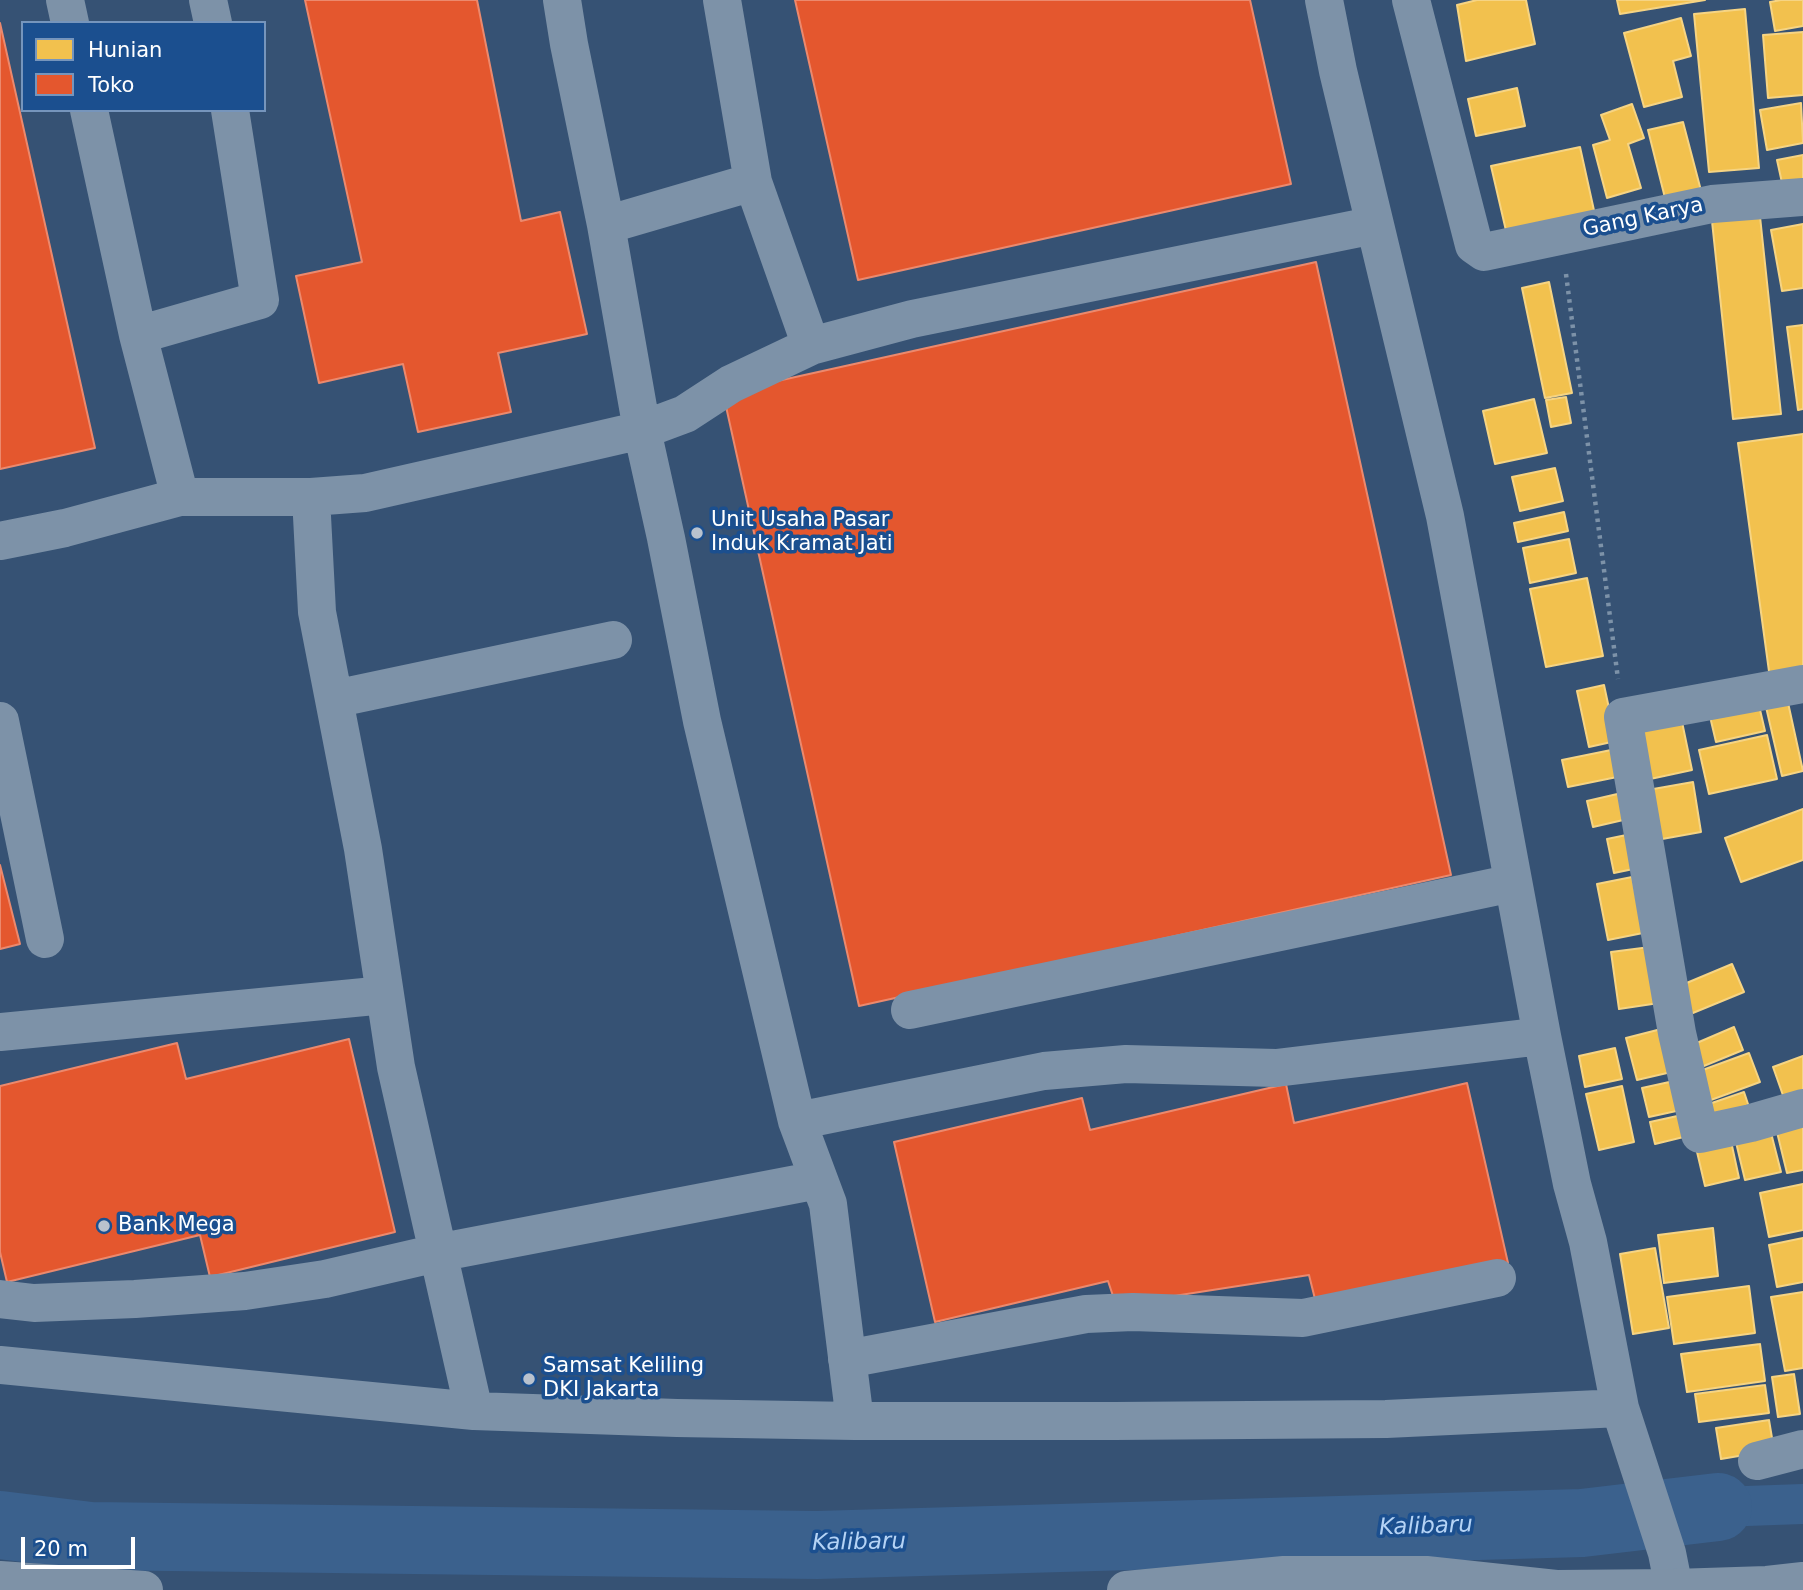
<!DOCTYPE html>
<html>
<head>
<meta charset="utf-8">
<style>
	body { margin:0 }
	#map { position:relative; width:1803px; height:1590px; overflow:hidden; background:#365274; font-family:"DejaVu Sans",sans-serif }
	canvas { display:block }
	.legend { position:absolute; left:21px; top:21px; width:245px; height:91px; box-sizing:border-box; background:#1b4f8f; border:2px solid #7695bc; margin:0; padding:9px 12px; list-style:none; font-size:21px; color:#fff }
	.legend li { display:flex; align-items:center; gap:14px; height:35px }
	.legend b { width:35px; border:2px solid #7695bc }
	.scale { position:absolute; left:21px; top:1537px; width:114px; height:32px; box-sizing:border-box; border:4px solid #fff; border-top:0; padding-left:9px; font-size:21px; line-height:24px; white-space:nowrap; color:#fff; -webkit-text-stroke:5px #1b4f8f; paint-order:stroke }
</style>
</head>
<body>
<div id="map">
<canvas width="1803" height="1590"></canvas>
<ul class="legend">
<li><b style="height:19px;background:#f2c14e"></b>Hunian</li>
<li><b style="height:19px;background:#e4572e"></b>Toko</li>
</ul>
<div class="scale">20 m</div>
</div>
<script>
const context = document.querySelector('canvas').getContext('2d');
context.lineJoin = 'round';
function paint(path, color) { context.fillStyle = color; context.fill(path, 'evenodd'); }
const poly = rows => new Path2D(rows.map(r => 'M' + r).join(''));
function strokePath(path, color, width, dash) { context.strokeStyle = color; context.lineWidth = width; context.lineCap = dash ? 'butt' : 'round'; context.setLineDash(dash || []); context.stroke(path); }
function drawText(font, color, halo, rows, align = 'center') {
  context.font = font + ' "DejaVu Sans",sans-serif'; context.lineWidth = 7; context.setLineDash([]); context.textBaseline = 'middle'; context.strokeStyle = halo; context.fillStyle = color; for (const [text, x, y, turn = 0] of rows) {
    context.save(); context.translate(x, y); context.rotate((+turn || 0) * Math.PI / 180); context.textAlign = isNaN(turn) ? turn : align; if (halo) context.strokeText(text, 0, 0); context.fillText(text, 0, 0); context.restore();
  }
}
const homes = poly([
	[1477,0,1526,0,1535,44,1466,61,1457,5,1477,0],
	[1617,0,1705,0,1620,14,1617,0],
	[1781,0,1803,0,1803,26,1775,31,1770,2,1781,0],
	[1745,9,1759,168,1709,172,1694,14,1745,9],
	[1681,18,1691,56,1673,61,1682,97,1644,107,1624,33,1681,18],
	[1803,32,1803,95,1768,98,1763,35,1803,32],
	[1517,88,1525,126,1476,136,1468,99,1517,88],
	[1801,103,1803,143,1767,150,1760,110,1801,103],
	[1632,104,1644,138,1628,144,1641,188,1607,198,1593,145,1610,140,1601,115,1632,104],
	[1683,122,1704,202,1668,210,1648,130,1683,122],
	[1580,147,1595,215,1507,235,1491,166,1580,147],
	[1803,155,1803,189,1784,192,1777,160,1803,155],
	[1759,207,1781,414,1733,419,1711,212,1759,207],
	[1803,224,1803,288,1782,291,1771,230,1803,224],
	[1549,282,1572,393,1545,398,1522,288,1549,282],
	[1803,325,1803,409,1798,410,1787,327,1803,325],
	[1566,397,1571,423,1551,427,1546,400,1566,397],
	[1534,399,1547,453,1495,464,1483,411,1534,399],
	[1803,434,1803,681,1771,686,1738,443,1803,434],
	[1555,468,1563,501,1520,511,1512,477,1555,468],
	[1564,512,1568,531,1518,542,1514,523,1564,512],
	[1569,539,1576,573,1530,583,1523,548,1569,539],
	[1587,578,1603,656,1546,667,1530,589,1587,578],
	[1604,685,1616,741,1589,747,1577,691,1604,685],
	[1785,689,1803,771,1782,776,1763,694,1785,689],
	[1757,697,1765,731,1716,742,1708,708,1757,697],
	[1681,717,1692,770,1641,781,1629,728,1681,717],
	[1767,735,1777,779,1709,794,1699,750,1767,735],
	[1616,749,1622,776,1568,787,1562,760,1616,749],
	[1693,782,1701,832,1651,841,1642,791,1693,782],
	[1626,792,1632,818,1593,827,1587,801,1626,792],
	[1803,809,1803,860,1741,882,1725,838,1803,809],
	[1636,833,1643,867,1614,873,1607,839,1636,833],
	[1632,877,1643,933,1608,940,1597,884,1632,877],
	[1650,947,1659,1003,1619,1009,1611,952,1650,947],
	[1732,964,1744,992,1688,1015,1677,987,1732,964],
	[1669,1027,1680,1070,1637,1080,1626,1038,1669,1027],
	[1734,1027,1743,1050,1694,1070,1685,1048,1734,1027],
	[1615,1048,1622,1079,1585,1087,1579,1056,1615,1048],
	[1749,1053,1760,1082,1700,1104,1689,1075,1749,1053],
	[1803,1056,1803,1094,1785,1101,1773,1067,1803,1056],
	[1683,1079,1690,1108,1649,1117,1642,1088,1683,1079],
	[1622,1086,1634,1142,1599,1150,1586,1094,1622,1086],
	[1744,1092,1752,1116,1715,1129,1706,1105,1744,1092],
	[1691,1113,1696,1134,1655,1144,1650,1122,1691,1113],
	[1803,1117,1803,1170,1787,1173,1775,1124,1803,1117],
	[1769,1125,1781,1172,1745,1180,1734,1134,1769,1125],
	[1729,1132,1739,1178,1705,1186,1694,1139,1729,1132],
	[1803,1184,1803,1230,1769,1237,1760,1193,1803,1184],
	[1713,1228,1718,1276,1664,1283,1658,1235,1713,1228],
	[1803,1238,1803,1282,1777,1287,1769,1245,1803,1238],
	[1655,1248,1669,1328,1633,1334,1620,1254,1655,1248],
	[1749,1286,1755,1333,1674,1344,1667,1297,1749,1286],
	[1803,1292,1803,1368,1785,1371,1771,1297,1803,1292],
	[1760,1344,1765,1381,1687,1392,1681,1354,1760,1344],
	[1794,1374,1800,1414,1778,1417,1772,1377,1794,1374],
	[1765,1385,1769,1413,1699,1422,1695,1394,1765,1385],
	[1769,1420,1774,1450,1721,1459,1716,1428,1769,1420]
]);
const shops = poly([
	[305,0,477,0,521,221,560,212,587,334,498,353,511,412,418,432,403,364,319,383,296,276,362,262,305,0],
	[795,0,1250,0,1291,184,858,280,795,0],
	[0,23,95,448,0,469,0,23],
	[1316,262,1451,875,859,1006,723,393,1316,262],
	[0,865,20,944,0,949,0,865],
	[349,1039,395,1232,210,1277,200,1235,7,1282,0,1252,0,1086,177,1043,186,1079,349,1039],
	[1467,1083,1508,1263,1317,1307,1309,1275,1116,1305,1108,1281,935,1322,894,1142,1082,1098,1090,1130,1286,1084,1294,1123,1467,1083]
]);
const canal = poly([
	[1718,1507,1803,1504]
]);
const river = poly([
	[0,1525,90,1536,817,1545,1582,1523,1718,1507]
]);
const path = poly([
	[1566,274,1618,679]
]);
const minor = poly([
	[65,0,70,23],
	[208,0,213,23],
	[562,0,569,44,606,225,642,430,666,538,702,721,797,1121,828,1204,855,1421],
	[722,0,753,182,811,346],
	[1324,0,1338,71,1445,516,1542,1036,1572,1184,1588,1242,1620,1408,1667,1553,1674,1588],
	[1411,0,1474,245,1484,252,1712,204,1803,197],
	[89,110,138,335,180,497],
	[606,225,753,182],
	[138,335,260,300,230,110],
	[311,497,317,612,363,849,396,1067,474,1411,677,1418,855,1421,1114,1421,1386,1419,1620,1408],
	[0,541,65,528,180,497,311,497,365,493,590,442,642,430,685,414,731,384,811,346,912,319,1375,225],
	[1803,684,1623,717,1677,1033,1700,1134,1751,1123,1803,1108],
	[334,699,613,640],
	[0,721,45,939],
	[910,1010,1513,883],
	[0,1032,385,995],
	[797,1121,1044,1071,1126,1064,1276,1068,1542,1036],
	[0,1299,34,1303,135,1299,245,1291,325,1279,437,1253,818,1180],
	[847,1359,1086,1314,1133,1312,1303,1318,1497,1278],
	[0,1365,474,1411],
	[1757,1461,1803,1449]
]);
const highway = poly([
	[0,1580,144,1590],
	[1126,1590,1284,1575,1426,1575,1556,1589,1674,1588,1767,1585,1803,1581]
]);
const markers = [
	[697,533,7,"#b9c2ce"],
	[104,1226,7,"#b9c2ce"],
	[529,1379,7,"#b9c2ce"]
];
const streetNames = [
	["Gang Karya",1643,218,-12]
];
const poiNames = [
	["Unit Usaha Pasar",711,521],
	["Induk Kramat Jati",711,545],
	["Bank Mega",118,1226],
	["Samsat Keliling",543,1367],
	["DKI Jakarta",543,1391]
];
const waterNames = [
	["Kalibaru",1426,1527,-2],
	["Kalibaru",859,1543,-1]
];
paint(homes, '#f2c14e');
strokePath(homes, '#f6d483', 2);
paint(shops, '#e4572e');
strokePath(shops, '#ec896d', 2);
strokePath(canal, '#3b618d', 40);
strokePath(river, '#3b618d', 68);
strokePath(path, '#7d92a8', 4.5, [3.5, 5]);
strokePath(minor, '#7d92a8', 38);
strokePath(highway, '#7e92a7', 38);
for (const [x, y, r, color] of markers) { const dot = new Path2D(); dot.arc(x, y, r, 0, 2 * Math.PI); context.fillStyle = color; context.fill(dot); strokePath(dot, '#1b4f8f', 2.5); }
drawText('21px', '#fff', '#1b4f8f', streetNames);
drawText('21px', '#fff', '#1b4f8f', poiNames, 'left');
drawText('italic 23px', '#b5d3f5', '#1b4f8f', waterNames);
</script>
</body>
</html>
